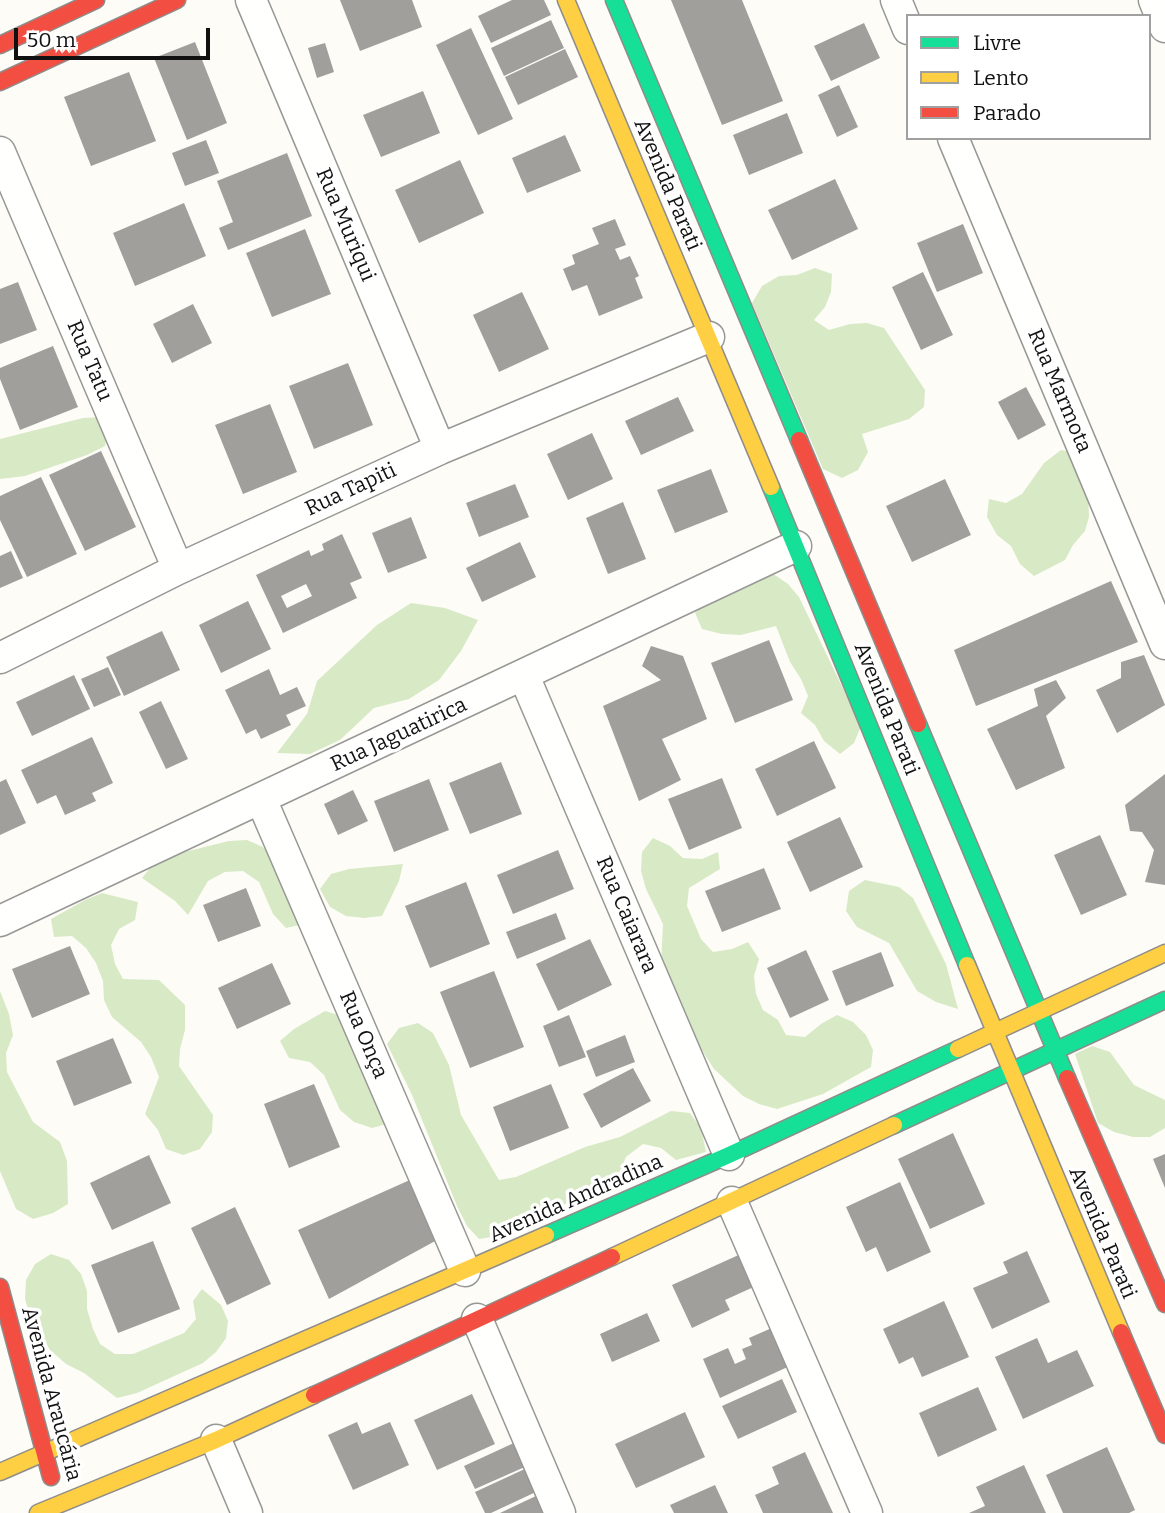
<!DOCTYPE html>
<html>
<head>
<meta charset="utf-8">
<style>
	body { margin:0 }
	#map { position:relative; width:1165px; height:1513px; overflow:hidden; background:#fdfcf7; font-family:Bitter,serif }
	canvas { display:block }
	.legend { position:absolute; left:906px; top:14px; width:245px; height:126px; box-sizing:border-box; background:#fff; border:2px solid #a0a0a0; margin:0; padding:9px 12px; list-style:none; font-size:21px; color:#111 }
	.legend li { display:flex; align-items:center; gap:14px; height:35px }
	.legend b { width:35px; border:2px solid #a0a0a0 }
	.scale { position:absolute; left:14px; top:28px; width:196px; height:32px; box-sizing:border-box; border:4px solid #111; border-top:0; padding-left:9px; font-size:21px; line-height:24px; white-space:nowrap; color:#111; -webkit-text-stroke:5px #fff; paint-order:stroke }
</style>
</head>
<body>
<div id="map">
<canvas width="1165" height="1513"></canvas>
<ul class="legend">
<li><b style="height:9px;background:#16e098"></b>Livre</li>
<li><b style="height:9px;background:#ffcf43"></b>Lento</li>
<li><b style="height:9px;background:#f24e42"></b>Parado</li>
</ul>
<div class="scale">50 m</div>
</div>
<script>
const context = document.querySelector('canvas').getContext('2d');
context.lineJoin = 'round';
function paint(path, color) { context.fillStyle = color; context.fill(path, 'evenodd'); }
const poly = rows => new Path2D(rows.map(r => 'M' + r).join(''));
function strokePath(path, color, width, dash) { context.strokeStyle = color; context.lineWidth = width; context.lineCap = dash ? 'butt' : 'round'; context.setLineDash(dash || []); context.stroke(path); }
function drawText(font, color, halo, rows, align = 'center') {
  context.font = font + ' Bitter,serif'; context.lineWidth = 7; context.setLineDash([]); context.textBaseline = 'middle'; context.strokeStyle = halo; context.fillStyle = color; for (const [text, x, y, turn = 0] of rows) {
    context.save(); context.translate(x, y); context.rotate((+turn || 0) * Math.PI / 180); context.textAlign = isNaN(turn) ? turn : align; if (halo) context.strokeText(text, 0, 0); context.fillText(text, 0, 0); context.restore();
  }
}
const forest = poly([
	[815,268,832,274,831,292,825,307,814,320,829,330,850,324,867,323,884,328,925,390,924,407,909,419,862,434,868,452,858,470,842,478,823,469,752,303,762,286,779,276,797,275],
	[102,417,109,429,105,446,87,455,25,476,0,479,0,439,83,418],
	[1061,450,1076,453,1088,490,1089,517,1085,531,1073,545,1065,560,1034,576,1020,564,1011,546,997,535,987,517,989,499,1006,503,1022,494,1044,463],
	[772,573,788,584,799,597,861,726,854,743,840,754,824,741,815,725,801,713,808,696,801,679,790,662,776,626,741,635,722,634,702,629,695,613,706,599],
	[411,603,445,608,478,620,461,651,439,680,409,699,374,708,340,740,310,754,277,753,307,714,317,681,377,625],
	[653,838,670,846,683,858,702,859,718,852,720,869,689,888,687,906,701,939,713,952,732,949,748,942,759,959,754,976,756,994,763,1010,778,1020,786,1035,805,1037,821,1024,837,1015,853,1022,866,1035,873,1050,871,1067,823,1094,777,1109,759,1104,743,1096,714,1069,682,1019,661,965,663,924,646,889,641,871,642,852],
	[247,840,263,847,277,862,304,924,286,928,273,914,259,882,243,871,225,872,208,881,188,915,175,901,142,878,154,863,172,855,229,841],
	[403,864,399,881,382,916,364,918,346,916,330,907,320,889,331,874,349,869],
	[865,880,899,887,913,898,946,964,958,1009,936,1002,917,991,889,943,857,927,846,911,849,891],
	[102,893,138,902,135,920,119,929,111,945,115,964,123,979,159,980,185,1005,185,1030,180,1049,179,1066,213,1115,212,1132,200,1149,183,1155,166,1149,158,1130,145,1114,159,1077,151,1057,141,1042,112,1017,104,1000,103,981,96,963,86,948,72,936,54,937,51,919,85,900],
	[0,991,9,1014,13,1035,6,1053,7,1072,33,1122,60,1142,67,1161,68,1204,53,1213,33,1219,16,1209,0,1171],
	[325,1011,342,1016,390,1123,372,1128,354,1122,340,1110,324,1075,310,1062,289,1058,280,1041,294,1029],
	[418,1023,433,1033,449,1065,461,1115,499,1180,516,1177,585,1147,620,1137,671,1111,690,1113,701,1128,706,1152,676,1160,661,1148,643,1144,626,1157,618,1175,609,1189,576,1199,498,1236,479,1239,467,1226,457,1206,412,1095,387,1044,399,1028],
	[1092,1046,1110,1052,1134,1085,1165,1100,1165,1128,1150,1137,1133,1137,1114,1132,1098,1123,1075,1054],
	[51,1254,69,1260,81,1274,87,1291,87,1309,93,1329,100,1344,115,1354,133,1354,184,1333,196,1319,193,1301,202,1289,221,1305,228,1321,226,1338,216,1352,203,1363,137,1393,117,1398,84,1373,66,1364,50,1350,30,1316,25,1299,26,1280,35,1264]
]);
const building = poly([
	[340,0,412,0,422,27,360,51],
	[512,0,544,0,551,15,491,43,478,16],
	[671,0,742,0,783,101,722,125],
	[551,20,564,48,504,76,491,48],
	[864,23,880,58,831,81,814,46],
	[471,28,513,119,478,135,436,45],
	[195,42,227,123,187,140,154,58],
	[325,43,334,72,317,78,308,48],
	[565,49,578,77,518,105,505,77],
	[129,72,156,141,91,166,64,97],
	[839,85,858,127,837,137,818,95],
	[423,91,440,133,381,157,363,115],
	[787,113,803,153,749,175,733,135],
	[565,135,581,171,527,193,512,158],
	[206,140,219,173,185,186,172,153],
	[287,153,312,216,228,250,219,228,233,222,217,181],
	[460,160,484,213,419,243,395,190],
	[835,179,858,229,792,260,768,210],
	[184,203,206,256,135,286,113,233],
	[615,219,626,245,615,249,620,260,630,256,639,276,635,278,643,298,599,316,587,285,572,291,563,269,575,264,572,255,599,244,592,228],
	[963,224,983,273,937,292,917,243],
	[305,229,331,294,272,317,246,253],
	[923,272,953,335,921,350,892,287],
	[18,282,37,330,0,344,0,289],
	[522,292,549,349,499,372,473,315],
	[193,304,212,343,172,363,153,324],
	[53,346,78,407,20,430,0,379,0,368],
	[348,363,373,425,314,449,289,386],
	[1026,387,1046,425,1018,440,998,402],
	[678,397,694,431,641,455,625,421],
	[270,404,297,472,243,494,215,425],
	[592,433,613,479,568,500,547,454],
	[101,451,136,527,85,551,49,475],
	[711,469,728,512,675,533,657,490],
	[41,477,77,554,27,577,0,520,0,496],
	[945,479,971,535,912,562,886,506],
	[515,484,529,517,479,537,466,503],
	[623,502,646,559,608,574,586,518],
	[411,517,427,558,388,573,372,533],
	[342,534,362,578,350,583,357,598,283,633,256,575,309,550,311,556,324,550,322,544],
	[306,584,312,596,287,608,281,596],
	[520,542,536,577,482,602,466,568],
	[11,551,23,578,0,588,0,556],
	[1111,581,1138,642,976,706,954,650],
	[248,601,271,649,221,673,199,625],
	[162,631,180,670,124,696,106,657],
	[769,640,793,700,735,723,711,663],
	[651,646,683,656,707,719,662,739,681,780,639,801,603,706,661,680,642,666],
	[1144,655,1165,705,1117,733,1096,690,1121,678,1121,662],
	[108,667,121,695,94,707,81,679],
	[269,669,280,695,297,687,306,706,286,715,291,725,261,739,256,729,246,734,225,690],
	[74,675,90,709,32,736,16,702],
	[1056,680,1066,698,1046,716,1065,768,1016,790,987,729,1038,706,1034,689],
	[161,701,188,759,166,769,139,712],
	[92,737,113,783,92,793,96,801,65,815,56,795,37,804,21,770],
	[814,741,836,788,777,816,755,769],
	[501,762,522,814,470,834,449,783],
	[1165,774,1165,885,1145,882,1154,850,1142,832,1130,831,1125,805],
	[722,778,742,828,689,850,668,799],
	[6,779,26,823,0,835,0,782],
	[429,779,449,830,394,852,374,801],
	[353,790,368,821,338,835,324,804],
	[840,817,863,867,810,892,787,842],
	[1100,835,1127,895,1081,915,1054,855],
	[558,850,574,889,513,914,497,875],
	[764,868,781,909,722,932,705,891],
	[466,882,490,944,430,968,405,906],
	[246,888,261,926,218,942,203,905],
	[556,913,566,939,517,959,506,932],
	[590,939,612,985,558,1011,536,964],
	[70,946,90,994,32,1018,12,969],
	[806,950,829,1000,790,1018,767,968],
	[881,952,894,986,846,1006,832,971],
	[272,963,291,1004,237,1029,218,988],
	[494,971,524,1047,470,1068,440,992],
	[569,1015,586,1057,559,1067,543,1026],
	[625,1035,635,1062,596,1077,586,1051],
	[113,1038,132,1083,74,1106,56,1061],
	[633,1068,651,1101,601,1128,583,1094],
	[314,1084,340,1147,289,1168,264,1104],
	[551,1084,569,1128,510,1151,493,1107],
	[953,1133,985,1204,930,1229,898,1159],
	[1165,1154,1165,1188,1153,1159],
	[149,1155,171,1203,112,1230,90,1183],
	[421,1175,448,1234,329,1299,298,1230],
	[900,1182,931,1252,887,1272,876,1247,866,1252,846,1207],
	[235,1207,271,1284,227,1305,191,1228],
	[153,1241,180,1309,118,1333,91,1265],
	[1027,1251,1050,1302,992,1329,973,1288,1008,1273,1003,1262],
	[743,1253,758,1285,725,1300,730,1310,692,1328,672,1285],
	[944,1301,969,1357,922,1377,913,1357,899,1364,883,1329],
	[647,1313,660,1341,612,1362,600,1334],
	[774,1327,792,1365,720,1398,703,1359,728,1348,735,1364,746,1359,742,1349,752,1345,749,1338],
	[1037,1338,1048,1363,1077,1350,1094,1386,1023,1419,995,1357],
	[782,1379,797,1412,738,1439,722,1406],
	[978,1387,997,1430,938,1457,919,1413],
	[472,1394,495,1444,437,1470,414,1420],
	[685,1412,705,1457,636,1488,615,1444],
	[357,1422,362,1434,390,1422,409,1465,353,1490,328,1435],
	[516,1442,527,1466,475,1489,464,1466],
	[1107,1447,1135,1510,1129,1513,1063,1513,1046,1475],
	[805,1452,833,1513,763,1513,755,1495,779,1484,772,1467],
	[1024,1465,1046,1513,969,1513,985,1506,976,1487],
	[527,1468,538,1491,491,1513,485,1513,475,1492],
	[715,1485,728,1513,674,1513,670,1505],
	[538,1495,546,1513,500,1513]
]);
const street = poly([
	[251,0,440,449],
	[896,0,908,29],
	[1154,0,1165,27],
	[953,138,1165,644],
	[0,152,178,569],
	[0,658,178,569,440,449,709,337],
	[524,676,729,1155],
	[261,799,465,1271],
	[0,921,796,546],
	[732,1202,867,1513],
	[477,1319,560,1513],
	[216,1440,247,1513]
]);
const fast = poly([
	[614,0,799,440],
	[771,487,967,965],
	[918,724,1067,1078],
	[894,1125,1165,1000],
	[546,1235,729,1155,958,1049]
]);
const slow = poly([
	[566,0,771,487],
	[967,965,1121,1332],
	[958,1049,1165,953],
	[612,1257,894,1125],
	[0,1472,546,1235],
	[38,1513,216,1440,314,1395]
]);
const jam = poly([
	[0,45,96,0],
	[0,82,177,0],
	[799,440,918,724],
	[1067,1078,1165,1304],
	[0,1287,51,1477],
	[1121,1332,1165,1435],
	[314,1395,612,1257]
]);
const streetNames = [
	["Avenida Parati",667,185,67],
	["Rua Muriqui",345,225,67],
	["Rua Tatu",89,361,67],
	["Rua Marmota",1059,391,67],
	["Rua Tapiti",351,490,-25],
	["Avenida Parati",886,709,68],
	["Rua Jaguatirica",399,735,-25],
	["Rua Caiarara",626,915,67],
	["Rua Onça",363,1035,67],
	["Avenida Andradina",576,1199,-24],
	["Avenida Parati",1102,1233,67],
	["Avenida Araucária",51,1394,75]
];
paint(forest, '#d8eac5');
paint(building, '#a19f9c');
strokePath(street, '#979795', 33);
strokePath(fast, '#8e8d8b', 19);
strokePath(slow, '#8e8d8b', 19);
strokePath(jam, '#8e8d8b', 19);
strokePath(street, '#fffffe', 30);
strokePath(fast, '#16e098', 16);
strokePath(slow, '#ffcf43', 16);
strokePath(jam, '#f24e42', 16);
drawText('21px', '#111', '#fff', streetNames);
</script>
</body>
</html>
